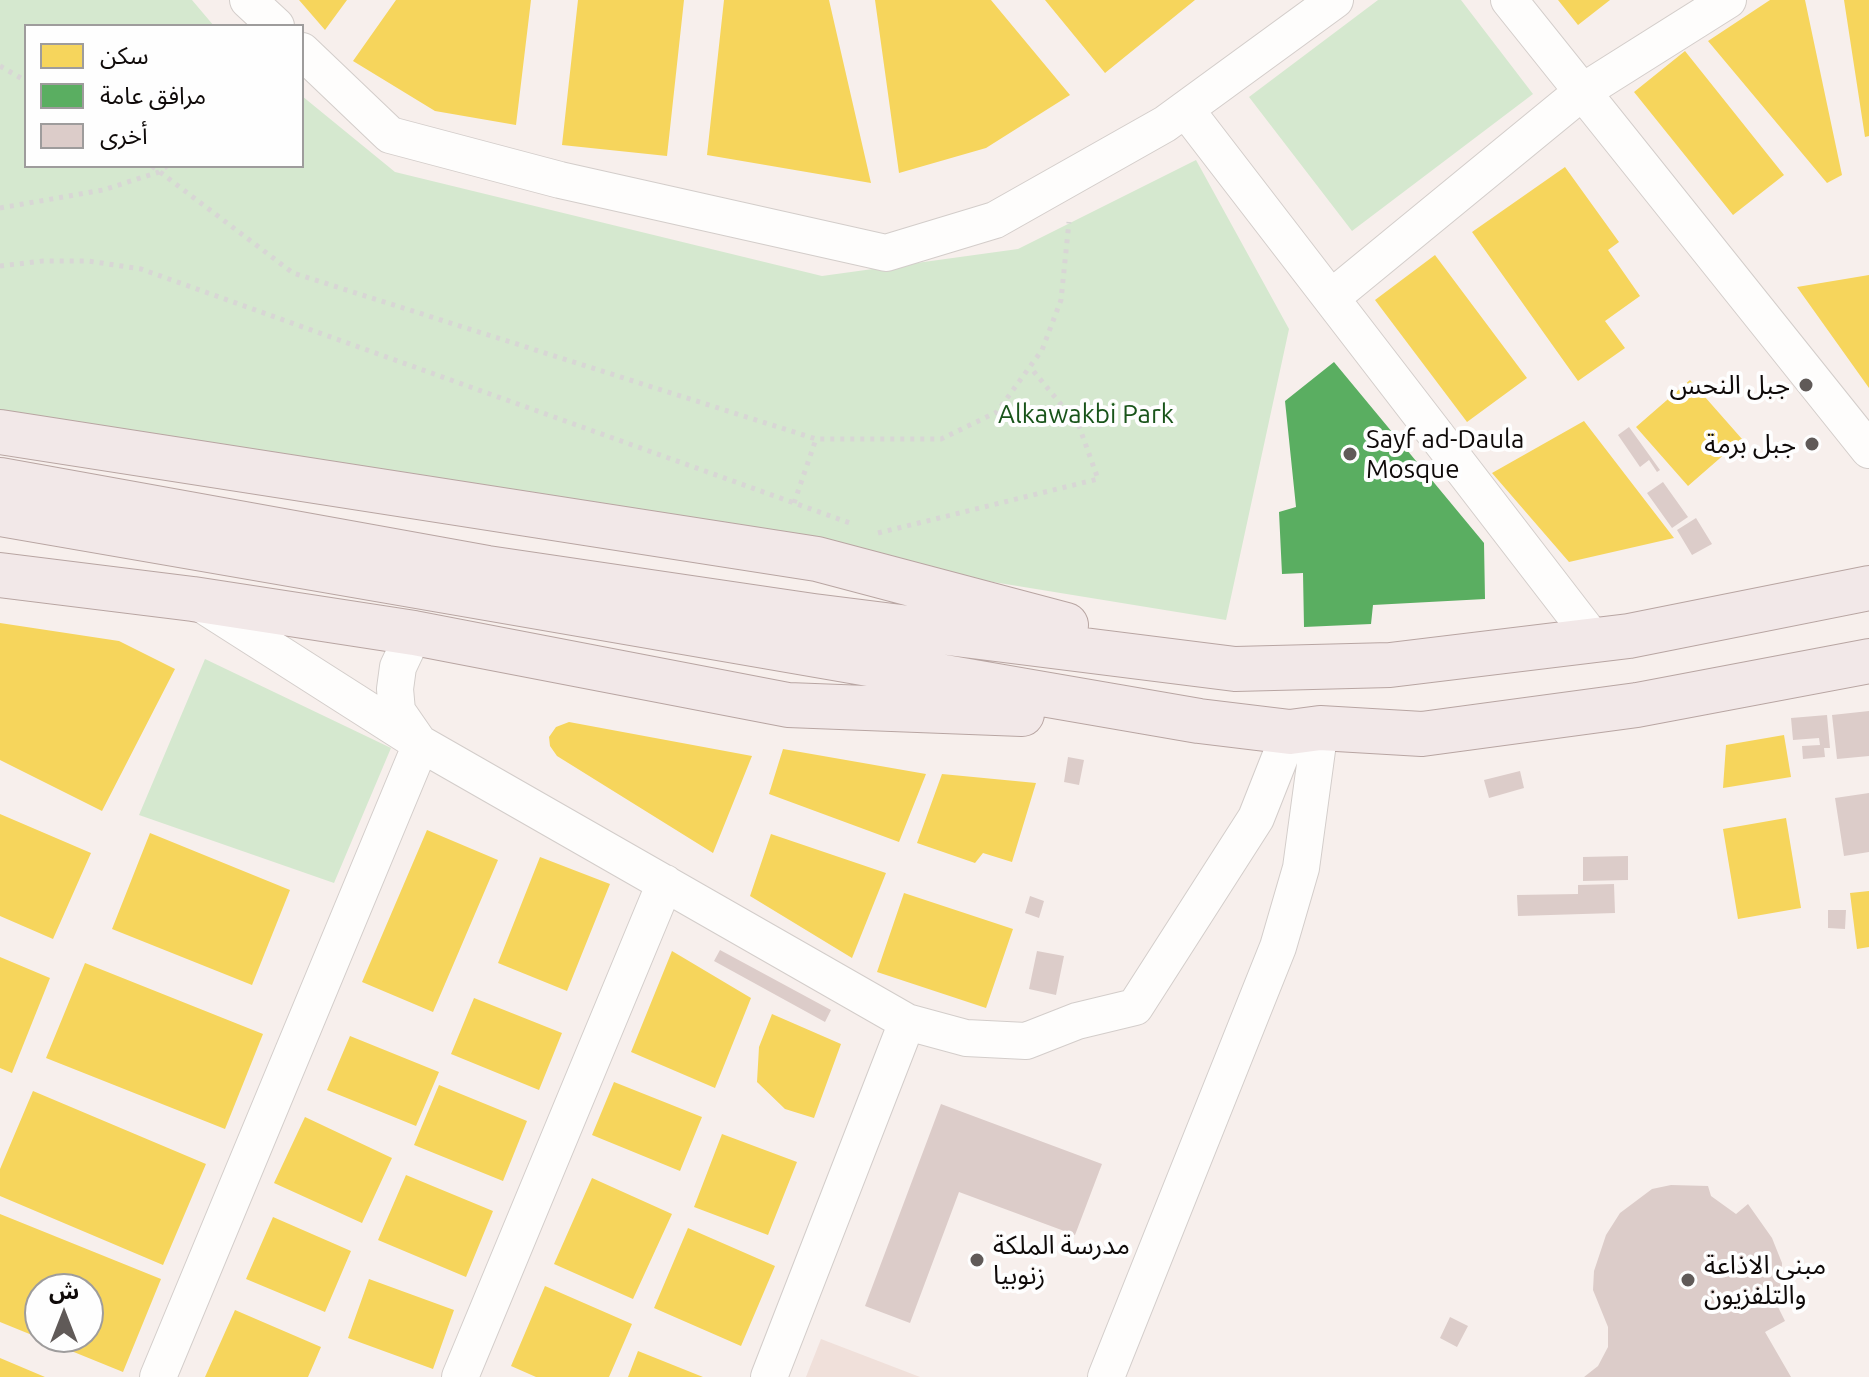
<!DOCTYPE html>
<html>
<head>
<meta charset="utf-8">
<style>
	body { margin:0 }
	#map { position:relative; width:1869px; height:1377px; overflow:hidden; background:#f7efec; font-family:Ubuntu,"Noto Sans Arabic",sans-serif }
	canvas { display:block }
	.legend { position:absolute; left:24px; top:24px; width:280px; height:144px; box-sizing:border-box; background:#fefefe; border:2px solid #9e9c9c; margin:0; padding:10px 14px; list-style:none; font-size:24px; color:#0f0a09 }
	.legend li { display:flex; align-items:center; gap:16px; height:40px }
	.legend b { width:40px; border:2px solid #9e9c9c }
	.north { position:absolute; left:24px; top:1273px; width:80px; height:80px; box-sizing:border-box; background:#fefefe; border:2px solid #9e9c9c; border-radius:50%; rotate:0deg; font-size:22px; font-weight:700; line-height:32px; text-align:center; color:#0f0a09 }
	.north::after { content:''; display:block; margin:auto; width:28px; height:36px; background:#605a58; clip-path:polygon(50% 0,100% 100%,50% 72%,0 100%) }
</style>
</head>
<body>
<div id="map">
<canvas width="1869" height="1377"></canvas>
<ul class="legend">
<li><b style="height:22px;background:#f6d55c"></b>سكن</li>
<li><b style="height:22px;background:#5aae61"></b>مرافق عامة</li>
<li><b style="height:22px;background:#dcccc9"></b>أخرى</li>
</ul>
<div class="north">ش</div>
</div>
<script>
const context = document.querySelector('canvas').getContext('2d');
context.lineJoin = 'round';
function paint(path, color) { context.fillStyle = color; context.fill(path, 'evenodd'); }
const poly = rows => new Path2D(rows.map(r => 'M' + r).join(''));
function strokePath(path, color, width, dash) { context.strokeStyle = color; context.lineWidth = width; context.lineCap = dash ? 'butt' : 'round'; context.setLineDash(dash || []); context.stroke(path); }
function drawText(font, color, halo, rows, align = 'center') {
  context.font = font + ' Ubuntu,"Noto Sans Arabic",sans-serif'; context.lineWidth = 8; context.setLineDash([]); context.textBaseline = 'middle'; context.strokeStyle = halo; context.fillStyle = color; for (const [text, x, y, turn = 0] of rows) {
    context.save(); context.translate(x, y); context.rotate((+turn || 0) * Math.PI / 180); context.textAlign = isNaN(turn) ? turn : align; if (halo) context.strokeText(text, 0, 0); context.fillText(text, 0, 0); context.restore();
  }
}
const built = poly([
	[821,1339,920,1377,806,1377]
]);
const green = poly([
	[0,0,192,0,214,26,26,26,26,166,302,166,302,96,395,172,822,276,1018,249,1196,160,1289,329,1226,620,0,420],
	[1378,0,1461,0,1533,94,1352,231,1249,97],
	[205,659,391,748,334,883,139,815]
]);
const homes = poly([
	[299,0,347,0,325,30],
	[396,0,531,0,516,125,435,111,353,61],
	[578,0,684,0,667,156,562,145],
	[724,0,829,0,871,183,707,155],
	[875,0,991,0,1070,95,986,148,899,173],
	[1045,0,1195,0,1105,73],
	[1558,0,1610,0,1578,25],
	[1770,0,1805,0,1842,175,1827,183,1708,41],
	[1844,0,1869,0,1869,136,1865,137],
	[1685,51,1784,175,1733,215,1634,92],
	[1565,167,1619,242,1608,250,1640,296,1605,321,1625,348,1578,381,1472,232],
	[1435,255,1527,378,1467,422,1375,300],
	[1869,275,1869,388,1797,287],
	[1690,380,1742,439,1688,486,1636,427],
	[1584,421,1674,538,1569,562,1492,473],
	[0,623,119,641,175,669,102,811,0,760],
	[569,722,752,756,713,853,557,756,550,746,549,737,556,727],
	[1784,735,1791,777,1723,788,1726,745],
	[783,749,926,774,899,842,769,794],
	[942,774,1036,783,1012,862,983,853,975,863,917,843],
	[0,814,91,853,53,939,0,916],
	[1786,818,1801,908,1738,919,1723,829],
	[427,830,498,860,433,1012,362,982],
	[150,833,290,890,252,985,112,929],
	[771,834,886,873,852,958,750,896],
	[540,857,610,884,567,991,498,963],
	[1869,891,1869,947,1857,949,1850,893],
	[904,893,1013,929,986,1008,877,972],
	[672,951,751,998,715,1088,631,1052],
	[0,957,50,978,12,1073,0,1068],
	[85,963,263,1034,225,1129,46,1058],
	[474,998,562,1033,539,1090,451,1054],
	[772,1014,841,1044,814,1118,785,1109,757,1082,759,1047],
	[350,1036,439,1072,416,1126,327,1090],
	[614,1082,702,1117,680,1171,592,1135],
	[439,1085,527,1121,503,1181,414,1145],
	[33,1091,206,1164,163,1265,0,1196,0,1169],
	[305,1117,392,1158,362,1223,274,1183],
	[722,1134,797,1162,768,1235,694,1207],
	[406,1175,493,1211,466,1277,378,1240],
	[592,1178,672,1214,633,1299,554,1264],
	[0,1214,161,1279,123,1372,0,1322],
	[40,1289,88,1289,88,1337,40,1337],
	[273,1217,351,1251,325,1312,246,1279],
	[688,1228,775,1266,741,1346,654,1308],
	[369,1279,454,1310,433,1369,348,1338],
	[545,1286,632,1324,609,1377,536,1377,511,1366],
	[235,1310,321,1347,308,1377,205,1377],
	[638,1351,703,1377,628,1377],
	[0,1358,45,1377,0,1377]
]);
const public = poly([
	[1334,362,1484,543,1485,599,1373,605,1371,624,1304,627,1303,573,1282,574,1279,512,1296,507,1285,401]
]);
const building = poly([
	[1629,427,1660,470,1657,472,1649,460,1640,467,1618,435],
	[1663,482,1688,517,1672,528,1647,493],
	[1696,518,1712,544,1692,555,1677,530],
	[1869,711,1869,756,1837,759,1832,715],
	[1827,715,1830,748,1824,748,1825,757,1803,759,1802,746,1820,745,1819,738,1793,740,1791,718],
	[1068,757,1084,760,1079,785,1064,782],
	[1520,771,1524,788,1489,798,1484,780],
	[1869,793,1869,852,1844,856,1835,798],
	[1628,856,1628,880,1583,881,1583,857],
	[1614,884,1615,913,1518,916,1517,895,1578,894,1578,885],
	[1030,896,1044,901,1039,918,1025,913],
	[1828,910,1846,910,1845,929,1828,928],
	[720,950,831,1010,825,1022,714,961],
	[1037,951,1064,956,1056,995,1029,989],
	[941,1104,1102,1164,1075,1235,959,1192,910,1323,865,1306],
	[1671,1185,1708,1186,1711,1196,1736,1214,1748,1204,1772,1238,1782,1263,1782,1290,1777,1305,1785,1321,1765,1332,1791,1377,1584,1377,1598,1366,1608,1347,1608,1327,1593,1290,1594,1271,1606,1235,1620,1213,1652,1189],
	[1450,1317,1468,1326,1457,1347,1440,1338]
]);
const path = poly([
	[0,66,26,81],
	[152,166,293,273,816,439,941,439,997,412,1042,350,1061,300,1069,222],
	[0,208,103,190,159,172,167,166],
	[0,266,43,261,88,261,141,269,850,523],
	[794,503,816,439],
	[878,533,1098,479,1079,426,1030,367]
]);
const minor = poly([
	[248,0,276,26],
	[1509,0,1869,450],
	[302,51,390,135,560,180,886,253,995,220,1165,124,1335,0],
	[1186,110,1594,640],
	[1331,298,1582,92,1728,0],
	[200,603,421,744,907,1022,966,1038,1026,1041,1077,1021,1135,1007,1256,818,1290,732],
	[414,633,398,667,395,689,397,711,417,740],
	[158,1377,421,744],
	[460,1377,665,883],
	[769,1377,907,1022],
	[1106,1377,1278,947,1301,868,1320,728]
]);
const major = poly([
	[0,432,817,559,1066,625],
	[0,480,487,568,813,616,1235,669,1390,665,1629,636,1869,588],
	[0,514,1199,721,1290,732,1320,728,1422,734,1637,705,1869,661],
	[0,575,193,599,414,633,788,705,1022,714]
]);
const markers = [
	[1806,385,8,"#605a58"],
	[1812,444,8,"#605a58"],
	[1350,454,8,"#605a58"],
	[977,1260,8,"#605a58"],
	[1688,1280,8,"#605a58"]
];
const poiNames = [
	["جبل النحس",1790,385,"right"],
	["Sayf ad-Daula",1366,439],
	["Mosque",1366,469],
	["جبل برمة",1796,444,"right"],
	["مدرسة الملكة",993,1245],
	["زنوبيا",993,1275],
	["مبنى الاذاعة",1704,1265],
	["والتلفزيون",1704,1295]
];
const parkNames = [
	["Alkawakbi Park",1086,414]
];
paint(built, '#f0e0da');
paint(green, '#d5e8cf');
paint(homes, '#f6d55c');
paint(public, '#5aae61');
paint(building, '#dcccc9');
strokePath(minor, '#d3cdca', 38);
strokePath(major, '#b8a5a2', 46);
strokePath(path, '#d8d6d5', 5, [4, 6]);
strokePath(minor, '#fefdfc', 36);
strokePath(major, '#f2e8e8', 44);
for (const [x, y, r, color] of markers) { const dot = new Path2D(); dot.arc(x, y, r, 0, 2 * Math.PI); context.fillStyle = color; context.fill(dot); strokePath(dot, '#fefefe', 3); }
drawText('26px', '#0f0a09', '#fefefe', poiNames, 'left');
drawText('26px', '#19541a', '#fefefe', parkNames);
</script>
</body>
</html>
